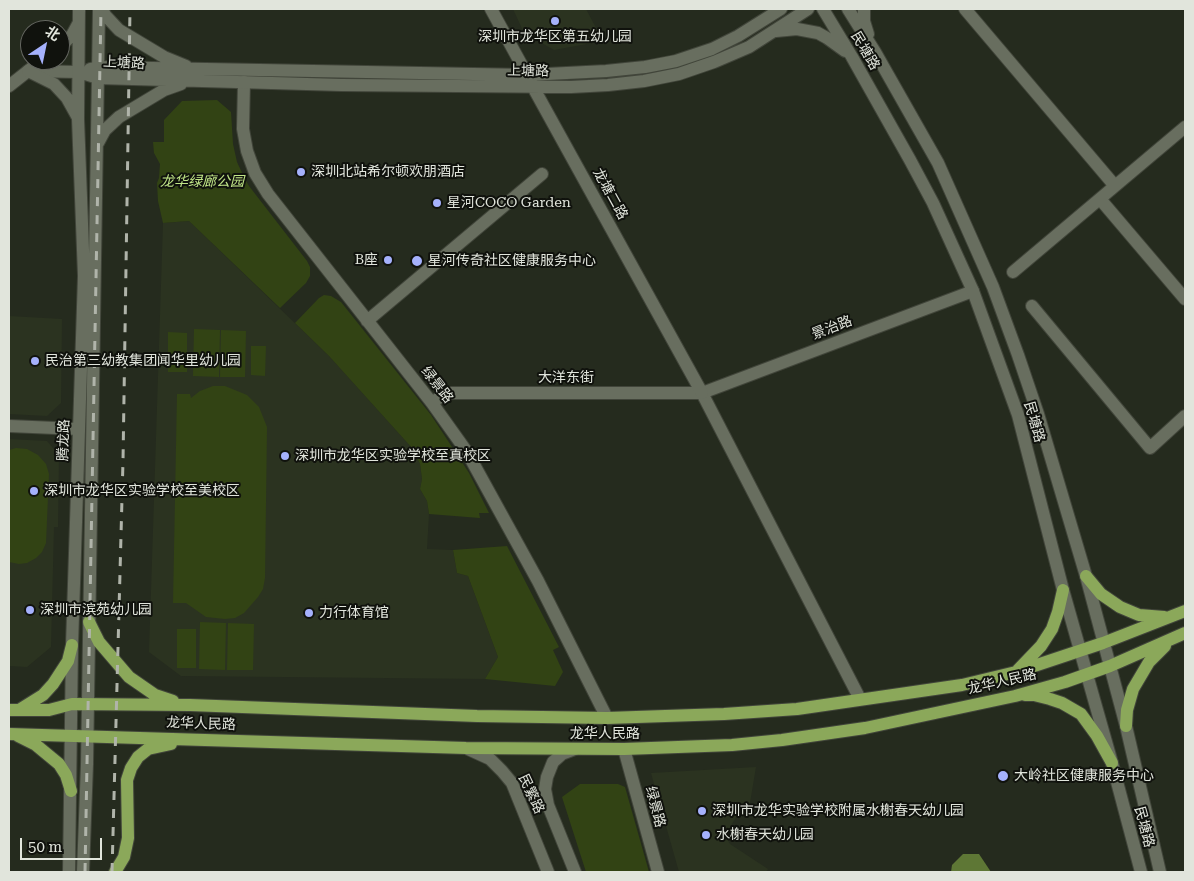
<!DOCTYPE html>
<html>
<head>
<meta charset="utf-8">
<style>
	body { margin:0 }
	#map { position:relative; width:1194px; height:881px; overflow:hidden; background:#252b1e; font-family:"Roboto Serif","Noto Sans SC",serif }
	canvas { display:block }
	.frame { position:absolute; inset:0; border:10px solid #e1e5dc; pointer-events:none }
	.north { position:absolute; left:20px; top:20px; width:50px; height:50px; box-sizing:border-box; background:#10120d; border:1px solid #646660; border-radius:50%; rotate:34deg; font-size:14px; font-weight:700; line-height:20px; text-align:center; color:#e1e5dc }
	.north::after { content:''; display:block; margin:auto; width:18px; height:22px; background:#a5b1fc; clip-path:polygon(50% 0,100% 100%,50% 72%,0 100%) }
	.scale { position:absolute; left:20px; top:838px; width:82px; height:22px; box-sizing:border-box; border:2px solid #e1e5dc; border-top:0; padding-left:6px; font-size:15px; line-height:18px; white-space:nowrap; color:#e1e5dc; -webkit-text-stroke:4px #10120d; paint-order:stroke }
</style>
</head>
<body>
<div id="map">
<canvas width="1194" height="881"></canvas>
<div class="frame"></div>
<div class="north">北</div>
<div class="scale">50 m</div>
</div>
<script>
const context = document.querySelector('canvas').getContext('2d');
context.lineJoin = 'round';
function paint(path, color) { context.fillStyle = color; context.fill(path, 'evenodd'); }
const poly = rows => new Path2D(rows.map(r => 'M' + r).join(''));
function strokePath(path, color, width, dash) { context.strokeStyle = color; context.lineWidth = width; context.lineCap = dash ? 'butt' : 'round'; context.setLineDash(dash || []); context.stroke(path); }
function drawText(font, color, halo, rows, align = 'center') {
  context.font = font + ' "Roboto Serif","Noto Sans SC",serif'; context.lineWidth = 4; context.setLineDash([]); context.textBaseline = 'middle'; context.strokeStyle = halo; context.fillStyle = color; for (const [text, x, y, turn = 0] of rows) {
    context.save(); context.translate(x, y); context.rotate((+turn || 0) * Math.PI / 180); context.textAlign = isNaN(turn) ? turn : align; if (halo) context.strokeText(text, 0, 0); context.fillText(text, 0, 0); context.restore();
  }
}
const built = poly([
	[513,9,586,9,603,41,554,50,524,33],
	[189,221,329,356,412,448,420,464,422,479,420,489,427,501,429,514,427,549,453,550,457,573,468,576,498,657,485,679,181,676,149,652,163,223],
	[9,316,62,319,61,403,47,416,9,414],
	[9,439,47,441,59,455,58,527,54,527,51,647,27,667,9,666],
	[756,767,750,803,735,819,725,835,730,844,768,869,766,872,679,872,651,773]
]);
const green = poly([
	[217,100,231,112,233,144,237,162,244,177,249,186,307,261,310,267,310,276,306,283,280,308,189,221,163,223,158,201,157,183,159,178,160,164,154,153,153,142,164,142,164,120,182,101],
	[324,295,331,296,341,302,431,415,469,473,489,513,479,513,480,518,429,514,427,501,420,489,422,479,420,464,412,448,329,356,295,323,319,298],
	[194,329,220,330,219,377,193,376],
	[221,330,246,331,245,377,220,377],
	[168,332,187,333,187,372,168,372],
	[251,346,266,346,265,376,251,375],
	[213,386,225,386,247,395,259,407,267,427,265,578,263,589,258,597,244,613,235,618,225,619,206,617,186,603,173,603,177,394,190,394,191,398,200,391],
	[16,448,27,449,38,455,46,464,49,474,46,543,42,552,36,558,27,563,19,564,9,562,9,450],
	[507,546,559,647,553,650,563,672,555,686,485,679,498,657,468,576,457,573,453,550],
	[200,622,226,623,225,670,199,669],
	[228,623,254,624,253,670,227,670],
	[177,629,196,629,196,668,177,668],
	[580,784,618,784,625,787,649,872,586,872,562,797]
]);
const water = poly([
	[963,854,979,854,991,872,951,872,952,865]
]);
const street = poly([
	[491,9,531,82],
	[965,9,1115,186],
	[244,82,243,129,247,151,255,173,268,194,432,403,467,452,538,581,607,718],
	[9,86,28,71,79,72],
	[1100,199,1185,299],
	[1013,272,1185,127],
	[1032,306,1150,448,1185,416],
	[367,321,542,174],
	[702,393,860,699],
	[432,403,440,397,451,393,702,393,973,291],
	[9,426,79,429],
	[624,749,658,872]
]);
const secondary = poly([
	[102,9,105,15,119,30,164,57,186,66],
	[823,9,852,57,910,160,933,203,973,291,1018,415,1063,590,1112,763,1141,872],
	[848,9,875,52,938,163,993,287,1018,355,1038,414,1086,576,1126,726,1160,872],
	[864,9,864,21,868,34],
	[776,31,797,29,818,33,827,38,845,51],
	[60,47,72,35,78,24],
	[42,60,28,71,54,84,67,98,77,116],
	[90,69,99,67,527,75,606,71,645,67,676,61,712,49,738,36,781,9],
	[79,72,98,78,341,85,571,87,608,85,644,81,679,74,714,62,749,47,808,9],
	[533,87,702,393],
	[98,143,105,130,119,117,164,90,181,84],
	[468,749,490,759,502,771,512,783,548,872],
	[69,872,72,645,84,276,78,119,79,9],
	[83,872,87,764,99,9],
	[575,872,548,805,545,789,547,777,553,762,562,754,575,749]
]);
const primary = poly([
	[1086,576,1101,594,1120,607,1139,615,1164,617],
	[89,622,99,642,129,677,155,695,173,701],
	[1018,670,1041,646,1052,629,1058,612,1063,590],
	[1025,695,1034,695,1050,699,1062,703,1081,714,1097,736,1112,763],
	[9,710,49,710,72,704,190,705,477,716,607,718,724,714,797,709,962,685,1016,672,1103,643,1185,611],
	[19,710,43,695,53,684,68,661,72,645],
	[1126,726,1127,710,1133,689,1149,662,1165,646],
	[9,734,466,748,624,749,732,745,782,740,865,728,1015,696,1065,682,1110,666,1185,633],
	[18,736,36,745,59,764,66,775,71,791],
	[115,872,124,857,128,838,127,780,131,768,138,757,148,749,171,744]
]);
const rail = poly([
	[85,872,101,9],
	[112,872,123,461,130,9]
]);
const markers = [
	[555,21,5,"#a5b1fc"],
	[301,172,5,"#a5b1fc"],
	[437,203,5,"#a5b1fc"],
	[388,260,5,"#a5b1fc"],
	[417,261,6,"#a5b1fc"],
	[35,361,5,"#a5b1fc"],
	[285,456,5,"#a5b1fc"],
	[34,491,5,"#a5b1fc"],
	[30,610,5,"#a5b1fc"],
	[309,613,5,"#a5b1fc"],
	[1003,776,6,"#a5b1fc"],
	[702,811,5,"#a5b1fc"],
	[706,835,5,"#a5b1fc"]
];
const poiNames = [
	["深圳市龙华区第五幼儿园",555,37,"center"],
	["深圳北站希尔顿欢朋酒店",311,172],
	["星河COCO Garden",447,203],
	["B座",378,260,"right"],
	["星河传奇社区健康服务中心",428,261],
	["民治第三幼教集团闻华里幼儿园",45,361],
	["深圳市龙华区实验学校至真校区",295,456],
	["深圳市龙华区实验学校至美校区",44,491],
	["深圳市滨苑幼儿园",40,610],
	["力行体育馆",319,613],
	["大岭社区健康服务中心",1014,776],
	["深圳市龙华实验学校附属水榭春天幼儿园",712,811],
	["水榭春天幼儿园",716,835]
];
const streetNames = [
	["民塘路",865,51,59],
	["上塘路",124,63,3],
	["上塘路",528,71,1],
	["龙塘二路",610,194,61],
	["景治路",832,328,-21],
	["大洋东街",566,378],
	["绿景路",437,385,52],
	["民塘路",1034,422,74],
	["腾龙路",64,440,-88],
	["龙华人民路",1002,682,-13],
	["龙华人民路",201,724,2],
	["龙华人民路",605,734],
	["民繁路",531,794,65],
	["绿景路",655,807,75],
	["民塘路",1144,827,75]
];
const parkNames = [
	["龙华绿廊公园",202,182]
];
paint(built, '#2b3320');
paint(green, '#324314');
paint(water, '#5e7735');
strokePath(street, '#41453a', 14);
strokePath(secondary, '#41453a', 14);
strokePath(primary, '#41453a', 14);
strokePath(street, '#686e5f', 12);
strokePath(secondary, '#686e5f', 12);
strokePath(primary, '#8ba85a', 12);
strokePath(rail, '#b0b4aa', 3, [9, 9]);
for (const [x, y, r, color] of markers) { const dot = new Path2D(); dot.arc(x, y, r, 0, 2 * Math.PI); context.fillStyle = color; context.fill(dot); strokePath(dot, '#10120d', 2); }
drawText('14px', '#e1e5dc', '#10120d', poiNames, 'left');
drawText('14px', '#e1e5dc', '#10120d', streetNames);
drawText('italic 14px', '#c1e688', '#10120d', parkNames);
</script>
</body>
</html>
